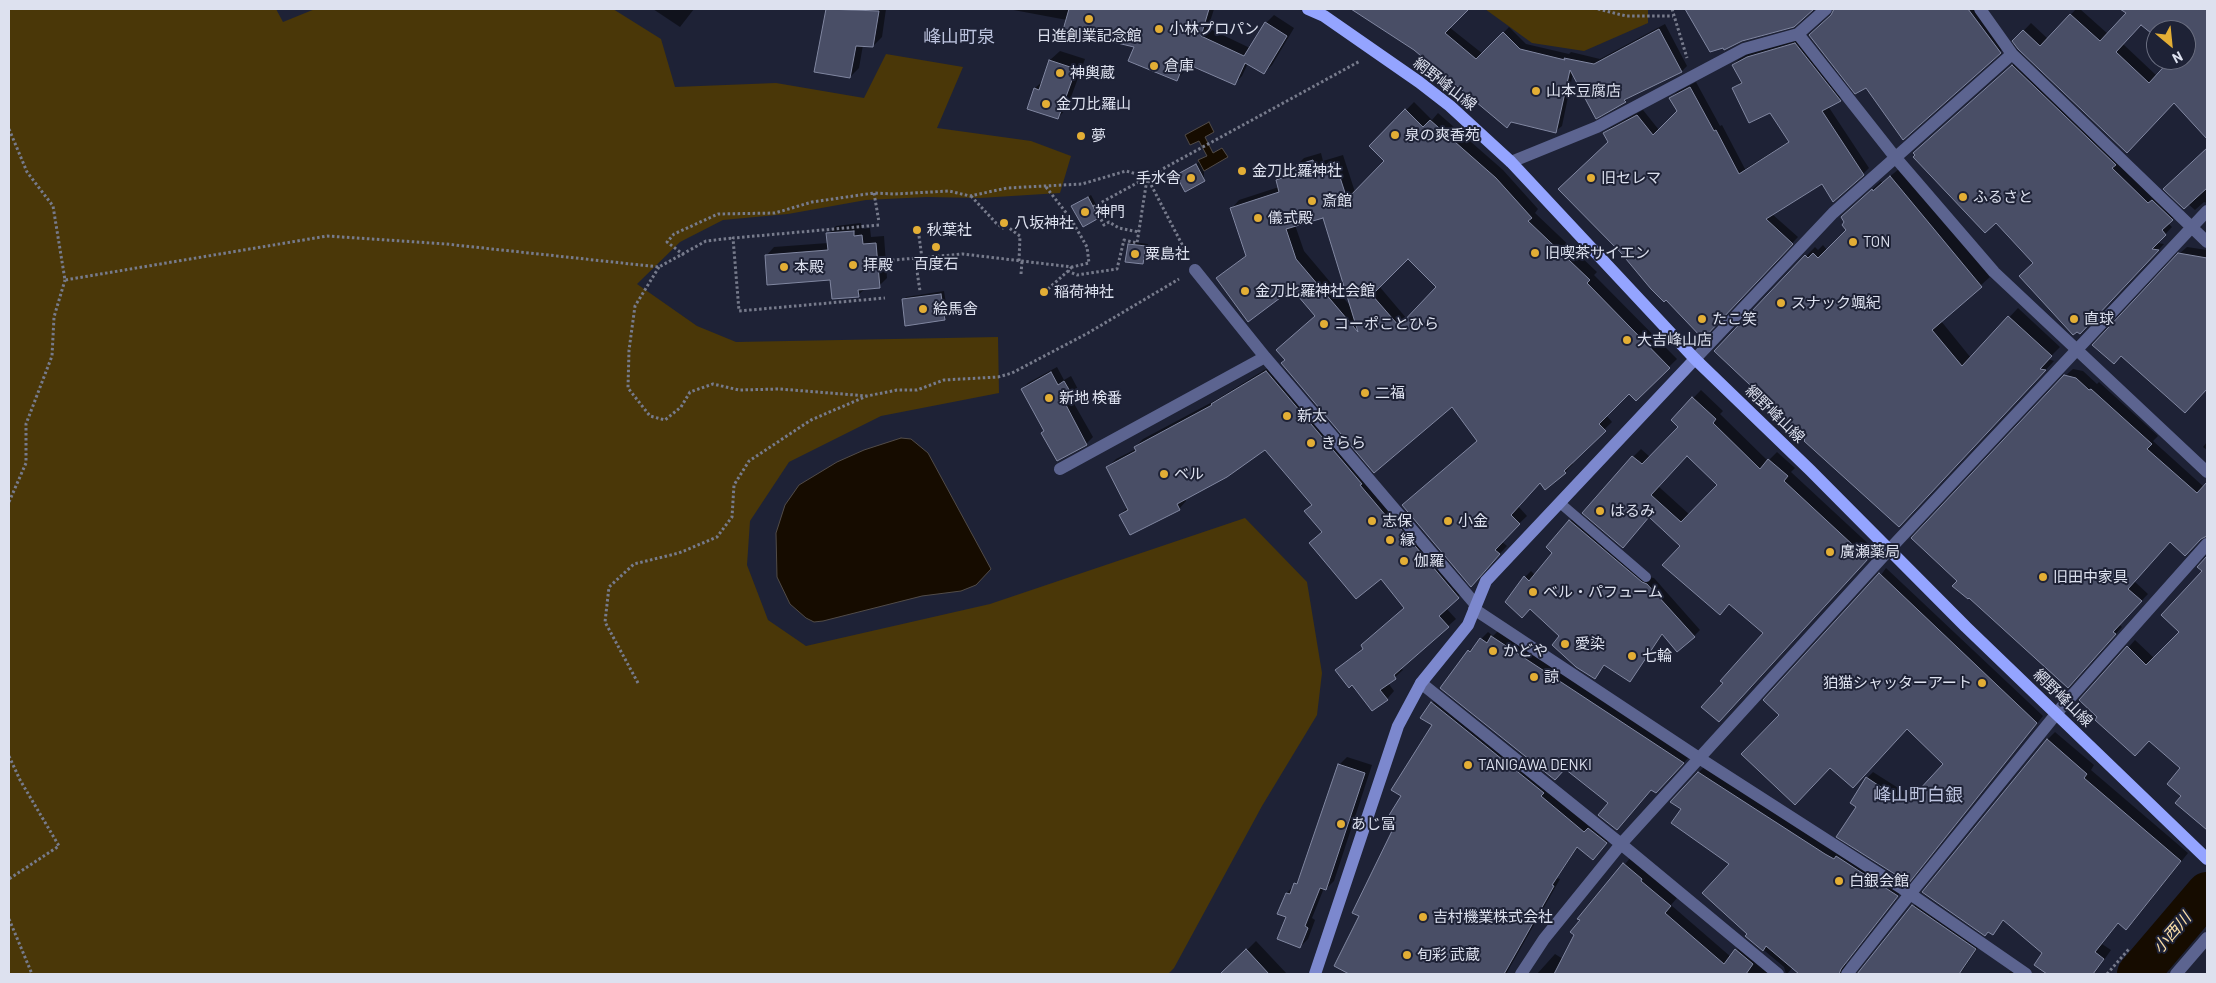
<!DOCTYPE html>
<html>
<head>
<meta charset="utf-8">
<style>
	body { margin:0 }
	#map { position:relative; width:2216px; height:983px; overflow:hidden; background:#1e2236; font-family:Barlow,sans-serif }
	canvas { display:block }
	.frame { position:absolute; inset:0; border:10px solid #dde1ef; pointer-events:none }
	.north { position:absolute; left:2146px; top:20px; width:50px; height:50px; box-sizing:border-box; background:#1e2236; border:1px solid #6a6e80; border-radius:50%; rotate:152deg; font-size:14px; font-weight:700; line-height:20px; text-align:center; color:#dde1ef }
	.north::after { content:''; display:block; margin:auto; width:18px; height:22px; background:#e3ae35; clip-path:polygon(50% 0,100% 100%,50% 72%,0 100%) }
</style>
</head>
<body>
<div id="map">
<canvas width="2216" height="983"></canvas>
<div class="frame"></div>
<div class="north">N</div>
</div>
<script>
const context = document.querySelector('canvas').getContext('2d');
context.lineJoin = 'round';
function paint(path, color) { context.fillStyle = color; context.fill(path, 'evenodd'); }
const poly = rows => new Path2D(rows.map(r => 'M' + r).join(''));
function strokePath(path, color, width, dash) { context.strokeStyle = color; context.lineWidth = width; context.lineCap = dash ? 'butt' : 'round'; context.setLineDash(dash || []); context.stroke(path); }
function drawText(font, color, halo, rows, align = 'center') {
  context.font = font + ' Barlow,"Noto Sans JP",sans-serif'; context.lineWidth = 4; context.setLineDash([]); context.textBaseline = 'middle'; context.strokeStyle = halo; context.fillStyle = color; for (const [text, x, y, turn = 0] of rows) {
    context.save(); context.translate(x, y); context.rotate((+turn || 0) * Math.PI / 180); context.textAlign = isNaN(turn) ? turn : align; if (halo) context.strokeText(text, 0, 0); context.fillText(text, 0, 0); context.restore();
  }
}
const green = poly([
	[9,9,276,9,283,22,315,9,613,9,661,39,675,87,776,83,864,98,886,54,963,67,937,128,1031,141,1071,156,1060,193,980,198,927,197,866,200,788,214,723,220,680,242,637,284,697,326,736,342,998,337,999,393,881,416,789,462,750,521,747,565,768,620,806,646,990,604,1245,518,1307,582,1322,673,1317,715,1262,806,1174,968,1168,974,9,974],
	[1485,9,1648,9,1648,23,1584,51,1532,43]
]);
const water = poly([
	[1209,122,1214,132,1205,137,1213,153,1222,148,1228,157,1204,171,1198,160,1207,156,1199,141,1190,145,1185,135,1209,122],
	[901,438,911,439,928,453,991,569,976,585,961,591,922,596,823,621,814,622,806,618,790,604,777,577,776,533,785,505,799,485,837,462,864,450,901,438],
	[2142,956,2154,964,2146,974,2126,974,2142,956]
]);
const shadow = poly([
	[653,9,694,9,680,27],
	[827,9,886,9,882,37,873,46,863,45,859,68,850,77,816,71],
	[1008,9,1214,9,1208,28,1250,48,1266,23,1274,15,1294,28,1272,65,1264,73,1248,63,1242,76,1234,84,1188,63,1184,72,1176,79,1135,46,1067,20],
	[1356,9,1467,9,1449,27,1483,54,1509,27,1526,44,1569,54,1571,52,1600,59,1665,24,1687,66,1682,71,1631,96,1625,101,1573,73,1562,126,1556,131,1414,49,1355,11],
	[1686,9,1812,9,1793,26,1711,51],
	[1835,9,1978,9,2007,45,1903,138,1835,12],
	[2076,9,2080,9,2108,34,2127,13,2121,9,2174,9,2207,44,2207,137,2174,102,2014,41,2031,23,2048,39],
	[2141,24,2156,35,2156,30,2186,30,2186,60,2172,60,2157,76,2123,44],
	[1801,38,1846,95,1828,106,1869,168,1863,174,1823,182,1772,214,1798,237,1703,337,1605,133,1610,128,1643,110,1659,130,1678,111,1671,98,1677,92,1696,82,1720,126,1722,125,1745,169,1790,141,1770,111,1734,88,1742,81,1733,65,1739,59,1754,51],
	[1060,51,1085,59,1067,108,1058,118,1035,88,1044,80,1050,60],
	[2019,59,2178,213,2168,223,2172,227,2157,243,2164,244,2087,326,2035,263,1922,146],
	[1414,102,1432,120,1438,113,1503,170,1538,209,1535,213,1597,272,1594,275,1677,359,1636,399,1629,393,1606,415,1612,422,1571,462,1573,464,1565,472,1546,488,1540,481,1518,506,1527,516,1501,541,1507,546,1488,566,1403,505,1479,440,1452,406,1286,359,1316,316,1292,288,1218,278,1247,255,1232,208,1239,200,1279,187,1277,181,1285,173,1297,169,1296,166,1304,158,1321,153,1323,161,1343,155,1355,192,1386,161,1371,146],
	[1323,216,1352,308,1304,251,1295,225],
	[1408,258,1437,287,1407,319,1379,286],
	[2207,149,2207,203,2204,202,2195,210,2188,204,2173,181],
	[1199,162,1204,172,1204,179,1201,182,1178,175],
	[1900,168,1990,277,1941,321,1971,358,2018,308,2060,347,2048,359,2054,361,1908,517,1807,440,1716,351,1815,247,1818,250,1823,245,1827,250,1847,230,1852,208,1881,181,1882,183],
	[1091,195,1101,214,1098,217,1072,206],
	[861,223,862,229,870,228,871,237,884,236,887,278,879,286,866,288,858,295,831,279,766,256,774,247,828,243,828,234,836,226],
	[1132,242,1148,244,1145,260,1142,263,1129,244],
	[2187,247,2207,250,2207,388,2192,404,2179,254],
	[944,291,948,316,945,318,903,300,906,297],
	[1274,364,1466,589,1446,608,1456,619,1401,668,1403,670,1388,683,1394,691,1387,699,1352,683,1337,670,1364,647,1406,607,1381,577,1323,532,1313,504,1265,448,1185,498,1186,501,1179,509,1120,515,1128,507,1108,467,1116,459,1136,449,1135,447,1143,439,1216,400],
	[1057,367,1064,380,1071,376,1080,393,1072,400,1093,437,1086,444,1057,459,1045,431,1022,389,1028,383],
	[2073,369,2083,371,2097,384,2099,382,2158,436,2153,441,2204,487,2207,484,2207,536,2171,541,2134,581,2148,594,2119,624,2122,627,2075,680,1959,581,2065,376],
	[1701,390,1723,411,1720,414,1768,461,1777,452,1795,468,1791,472,1875,550,1751,688,1724,682,1765,633,1682,546,1650,516,1633,457,1641,449,1650,457,1680,427,1672,420],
	[1687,454,1719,485,1690,515,1658,486],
	[2207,442,2207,450,2203,447],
	[1576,515,1648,577,1654,578,1700,630,1694,636,1663,634,1630,680,1606,664,1595,678,1560,635,1525,577,1531,571,1535,575,1554,553,1547,547],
	[2207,558,2207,829,2177,802,2182,796,2182,768,2150,740,2099,717,2081,700,2135,640,2154,658,2180,632,2204,571,2199,567],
	[1886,568,2043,716,1915,875,1858,806,1867,778,1873,772,1914,798,1945,764,1907,728,1781,714],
	[1499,630,1690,756,1663,785,1609,803,1566,767,1442,688,1469,651,1488,632,1493,636],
	[1438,696,1612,836,1599,852,1578,847,1557,878,1560,879,1506,974,1382,974,1379,972,1378,974,1352,974,1335,966,1360,916,1394,830,1403,795,1433,725,1422,717],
	[2055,732,2094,765,2091,770,2188,853,2134,921,2126,928,2119,922,2102,944,2111,950,2094,974,2049,974,2035,965,2044,953,2004,920,1993,933,2047,740],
	[1347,757,1372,765,1334,881,1326,889,1324,888,1312,918,1315,920,1308,939,1300,947,1288,917,1287,893,1300,879,1339,765],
	[1704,767,1903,889,1846,962,1845,970,1848,974,1801,974,1793,967,1787,974,1537,974,1555,954,1563,959,1582,920,1579,918,1631,857,1677,898,1671,905,1731,957,1743,943,1780,974,1786,974,1784,967,1747,936,1749,933,1731,864,1682,809,1698,773],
	[1919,900,1981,943,1963,970,1958,974,1945,968,1942,974,1859,974],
	[1256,941,1287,974,1231,974,1237,960],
	[2011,971,2016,974,2008,974]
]);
const river = poly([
	[2138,974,2207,893]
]);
const building = poly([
	[826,9,879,11,873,47,856,46,850,78,814,72,826,9],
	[1069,9,1209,9,1201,36,1244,56,1265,22,1287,36,1264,74,1245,63,1235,85,1187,64,1186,67,1183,66,1177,81,1128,61,1134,47,1063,30,1069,9],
	[1351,9,1469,9,1445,33,1476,59,1503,32,1520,49,1565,60,1564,58,1594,64,1659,29,1682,72,1624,100,1626,102,1596,119,1570,70,1556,133,1511,122,1507,128,1414,50,1351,9],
	[1685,9,1814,9,1794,27,1742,41,1724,50,1723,48,1710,52,1685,9],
	[1834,9,1968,9,2001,53,1903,140,1866,88,1855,94,1809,35,1831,15,1834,9],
	[2120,9,2207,9,2207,139,2174,103,2127,153,2018,49,2012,41,2023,30,2040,46,2070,14,2100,41,2126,13,2120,9],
	[2141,25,2156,37,2156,30,2186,30,2186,60,2170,60,2149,83,2116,52,2141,25],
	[1795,43,1841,101,1822,111,1864,175,1833,202,1822,184,1766,219,1793,244,1703,339,1666,300,1664,302,1651,289,1621,253,1558,189,1608,142,1603,133,1637,115,1653,135,1677,111,1669,98,1690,87,1714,131,1716,130,1739,174,1789,142,1770,113,1749,123,1732,88,1742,83,1732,65,1747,57,1795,43],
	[1049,60,1076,69,1058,119,1027,109,1034,88,1039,90,1049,60],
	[2012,65,2116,165,2112,168,2148,203,2152,200,2173,220,2162,230,2166,235,2152,249,2159,250,2080,334,2077,332,2073,335,2019,276,2033,263,1996,223,1985,233,1913,157,1915,155,1913,153,2012,65],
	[1405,109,1423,127,1430,120,1496,178,1532,218,1528,221,1590,280,1587,283,1670,368,1636,401,1629,394,1599,424,1606,431,1564,471,1566,473,1545,490,1540,483,1511,515,1520,524,1495,550,1500,554,1471,587,1402,505,1477,441,1452,407,1374,473,1281,363,1285,360,1276,350,1315,316,1292,289,1248,322,1216,278,1246,256,1230,208,1279,192,1276,180,1297,173,1294,166,1313,160,1315,168,1335,162,1347,199,1384,161,1369,146,1405,109],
	[1323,218,1358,332,1296,259,1286,229,1323,218],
	[1408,259,1436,287,1399,326,1372,295,1408,259],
	[2207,148,2207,188,2184,209,2163,189,2207,148],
	[1196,164,1205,181,1185,192,1176,175,1196,164],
	[1890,176,1982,287,1932,330,1962,366,2008,316,2052,356,2040,369,2046,370,1899,527,1804,441,1805,440,1784,417,1714,351,1805,255,1808,258,1813,253,1818,258,1846,230,1842,225,1844,222,1841,217,1872,189,1873,191,1890,176],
	[1088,197,1099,218,1083,227,1071,206,1088,197],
	[854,231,854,236,862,235,863,244,876,243,880,288,858,290,859,297,832,299,830,280,767,285,765,255,828,250,826,233,854,231],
	[1128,244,1146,246,1143,264,1125,262,1128,244],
	[2178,253,2207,258,2207,389,2185,413,2121,356,2114,364,2092,345,2178,253],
	[941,294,945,320,905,326,902,299,941,294],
	[1266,371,1362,484,1360,485,1387,517,1389,515,1459,598,1439,616,1449,627,1394,675,1396,679,1380,690,1388,700,1372,711,1352,685,1349,688,1335,670,1363,649,1361,645,1404,608,1381,579,1356,599,1309,543,1322,532,1304,511,1312,505,1265,450,1227,477,1177,504,1180,510,1130,535,1119,515,1128,510,1106,467,1136,451,1134,447,1212,405,1211,404,1266,371],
	[1051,372,1058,385,1064,381,1075,400,1066,405,1087,445,1057,461,1041,433,1044,431,1021,389,1051,372],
	[2064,375,2076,378,2089,390,2091,389,2152,444,2147,449,2197,493,2207,482,2207,536,2201,539,2185,556,2170,542,2128,589,2142,601,2113,632,2116,634,2068,688,1969,598,1968,599,1952,586,1957,581,1911,538,2064,375],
	[1692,397,1716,419,1713,423,1760,469,1768,459,1788,476,1784,481,1868,559,1719,722,1701,707,1723,683,1720,681,1763,633,1729,604,1720,615,1662,565,1680,546,1649,517,1623,548,1582,513,1632,456,1642,464,1678,427,1671,420,1692,397],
	[1687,456,1717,485,1681,522,1651,495,1687,456],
	[1569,520,1642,582,1647,584,1695,637,1677,652,1662,634,1630,682,1604,665,1595,679,1576,667,1552,645,1559,636,1530,609,1522,618,1505,602,1524,576,1529,581,1552,553,1546,547,1569,520],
	[2207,556,2207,830,2175,803,2181,796,2167,784,2180,768,2149,741,2135,756,2095,720,2097,717,2079,700,2127,646,2146,665,2179,632,2161,615,2202,571,2197,567,2207,556],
	[1879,573,2037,723,1909,883,1836,837,1856,807,1850,803,1866,777,1906,804,1943,764,1907,729,1853,788,1830,768,1795,805,1741,754,1779,715,1763,700,1879,573],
	[1491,636,1684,763,1656,793,1651,790,1617,830,1598,815,1608,803,1565,769,1555,780,1440,688,1468,650,1470,652,1480,638,1487,643,1491,636],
	[1431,702,1544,793,1541,796,1584,832,1588,828,1607,843,1593,860,1577,847,1552,885,1554,886,1504,974,1349,974,1334,966,1359,916,1352,913,1392,831,1383,825,1401,796,1391,790,1432,725,1420,718,1431,702],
	[2047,739,2087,774,2084,778,2181,861,2126,930,2118,923,2095,952,2104,959,2093,974,2047,974,2034,965,2042,953,2003,920,1993,935,1988,932,1985,936,1922,892,2047,739],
	[1338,764,1365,773,1326,890,1320,888,1305,926,1308,928,1300,948,1277,939,1286,917,1277,914,1286,893,1290,894,1294,883,1297,884,1338,764],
	[1698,772,1825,854,1834,859,1836,856,1898,896,1841,969,1839,974,1799,974,1766,946,1763,951,1745,936,1747,934,1702,893,1729,864,1671,823,1681,809,1670,802,1698,772],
	[1623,863,1642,879,1641,881,1671,906,1665,913,1724,964,1735,949,1753,964,1746,974,1554,974,1574,935,1570,932,1580,920,1577,919,1623,863],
	[1912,905,1976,949,1959,974,1857,974,1912,905],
	[1246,949,1269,974,1220,974,1246,949]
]);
const path = poly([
	[1598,9,1626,16,1673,16],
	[1672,9,1687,58],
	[9,129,27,172,53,206,65,280,327,236,446,244,659,267,706,241,733,238],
	[874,193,879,222],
	[971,196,996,223,1003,228,1005,225,1020,236,1019,261],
	[1094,206,1104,225,1109,222,1119,228,1139,232],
	[1093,207,1360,61],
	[879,225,733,238,739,311,885,298],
	[919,236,922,258],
	[684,255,667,242,674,234,718,214,775,213,812,202,874,193,895,194,949,191,970,196,1007,188,1082,184,1126,171,1147,177,1187,254],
	[915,258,920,291],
	[882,261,963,254,1072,267,1089,263,1087,247,1071,219,1046,187],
	[659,267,635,306,629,350,628,388,650,416,665,420,681,407,690,392,713,384,739,390,780,389,867,396,897,390,917,390,944,380,998,377,1012,373,1088,333,1179,279],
	[1072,267,1068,271,1077,275,1117,269,1124,240,1137,243,1147,179],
	[1021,274,1022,261],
	[1048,289,1068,271],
	[9,502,26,463,26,424,52,356,54,317,65,280],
	[638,683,605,622,609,587,634,564,679,553,717,537,732,517,734,485,749,461,811,420,867,396],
	[9,756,20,780,59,846,9,879],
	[9,919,32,974],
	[2107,974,2129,949]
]);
const lane = poly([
	[1560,503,1646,577]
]);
const street = poly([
	[1980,9,2012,54,2207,242],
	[1798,34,1895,157,1994,272,2207,472],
	[1511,162,1597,127,1744,49,1798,34,1826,9],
	[1195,270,1265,357,1476,605],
	[1695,359,1833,213,2012,54],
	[1060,469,1265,357],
	[1474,609,1699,758,1903,889,2026,974],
	[1421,683,1621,844,1778,974],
	[1521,974,1544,939,1621,844,1888,551,2207,211],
	[1847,974,1910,894,2061,708,2207,544],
	[2176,974,2207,938]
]);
const secondary = poly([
	[1315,974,1398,726,1421,683,1468,625,1486,581,1695,359]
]);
const primary = poly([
	[1308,9,1324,16,1419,82,1450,106,1511,162,1695,359,1810,470,1966,627,2207,859]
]);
const markers = [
	[1089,19,5,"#e3ae35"],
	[1159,29,5,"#e3ae35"],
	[1154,66,5,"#e3ae35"],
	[1060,73,5,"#e3ae35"],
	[1536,91,5,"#e3ae35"],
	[1046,104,5,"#e3ae35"],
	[1395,135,5,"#e3ae35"],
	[1081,136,5,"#e3ae35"],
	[1242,171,5,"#e3ae35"],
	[1191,178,5,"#e3ae35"],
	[1591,178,5,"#e3ae35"],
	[1963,197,5,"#e3ae35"],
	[1312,201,5,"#e3ae35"],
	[1085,212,5,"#e3ae35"],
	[1258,218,5,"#e3ae35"],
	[1004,223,5,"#e3ae35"],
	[917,230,5,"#e3ae35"],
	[1853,242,5,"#e3ae35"],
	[936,247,5,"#e3ae35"],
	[1535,253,5,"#e3ae35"],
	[1135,254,5,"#e3ae35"],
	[853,265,5,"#e3ae35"],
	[784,267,5,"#e3ae35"],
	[1245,291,5,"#e3ae35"],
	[1044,292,5,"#e3ae35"],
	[1781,303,5,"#e3ae35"],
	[923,309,5,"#e3ae35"],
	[1702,319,5,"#e3ae35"],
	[2074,319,5,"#e3ae35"],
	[1324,324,5,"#e3ae35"],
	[1627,340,5,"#e3ae35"],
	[1365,393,5,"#e3ae35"],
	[1049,398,5,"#e3ae35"],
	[1287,416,5,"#e3ae35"],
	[1311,443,5,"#e3ae35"],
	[1164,474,5,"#e3ae35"],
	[1600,511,5,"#e3ae35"],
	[1372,521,5,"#e3ae35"],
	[1448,521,5,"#e3ae35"],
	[1390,540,5,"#e3ae35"],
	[1830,552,5,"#e3ae35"],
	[1404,561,5,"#e3ae35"],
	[2043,577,5,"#e3ae35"],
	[1533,592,5,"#e3ae35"],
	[1565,644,5,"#e3ae35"],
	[1493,651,5,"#e3ae35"],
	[1632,656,5,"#e3ae35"],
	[1534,677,5,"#e3ae35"],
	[1982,683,5,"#e3ae35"],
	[1468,765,5,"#e3ae35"],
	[1341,824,5,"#e3ae35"],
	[1839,881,5,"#e3ae35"],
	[1423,917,5,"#e3ae35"],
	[1407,955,5,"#e3ae35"]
];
const poiNames = [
	["小林プロパン",1169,29],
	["日進創業記念館",1089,36,"center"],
	["倉庫",1164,66],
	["神輿蔵",1070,73],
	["山本豆腐店",1546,91],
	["金刀比羅山",1056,104],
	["泉の爽香苑",1405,135],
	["夢",1091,136],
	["金刀比羅神社",1252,171],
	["手水舎",1181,178,"right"],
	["旧セレマ",1601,178],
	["ふるさと",1973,197],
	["斎館",1322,201],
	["神門",1095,212],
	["儀式殿",1268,218],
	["八坂神社",1014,223],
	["秋葉社",927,230],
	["TON",1863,242],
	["旧喫茶サイエン",1545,253],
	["粟島社",1145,254],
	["百度石",936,264,"center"],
	["拝殿",863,265],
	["本殿",794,267],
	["金刀比羅神社会館",1255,291],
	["稲荷神社",1054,292],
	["スナック颯紀",1791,303],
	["絵馬舎",933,309],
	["たこ笑",1712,319],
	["直球",2084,319],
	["コーポことひら",1334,324],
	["大吉峰山店",1637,340],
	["二福",1375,393],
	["新地 検番",1059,398],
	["新太",1297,416],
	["きらら",1321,443],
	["ベル",1174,474],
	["はるみ",1610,511],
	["志保",1382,521],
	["小金",1458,521],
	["縁",1400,540],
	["廣瀬薬局",1840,552],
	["伽羅",1414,561],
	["旧田中家具",2053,577],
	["ベル・パフューム",1543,592],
	["愛染",1575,644],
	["かどや",1503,651],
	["七輪",1642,656],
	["諒",1544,677],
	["狛猫シャッターアート",1972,683,"right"],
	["TANIGAWA DENKI",1478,765],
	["あじ冨",1351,824],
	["白銀会館",1849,881],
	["吉村機業株式会社",1433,917],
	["旬彩 武蔵",1417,955]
];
const streetNames = [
	["網野峰山線",1445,84,38],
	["網野峰山線",1775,414,44],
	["網野峰山線",2063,698,44]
];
const waterNames = [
	["小西川",2172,933,-49]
];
const quarterNames = [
	["峰山町泉",959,37],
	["峰山町白銀",1918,795]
];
paint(green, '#4a3708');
paint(water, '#160c00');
strokePath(water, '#524c48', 1);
paint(shadow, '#0007');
strokePath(river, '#160c00', 42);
paint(building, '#494e66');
strokePath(building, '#8187a1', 1);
strokePath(path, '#777b8c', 3, [2.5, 2.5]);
strokePath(lane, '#5c6490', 10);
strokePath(street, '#5c6490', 12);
strokePath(secondary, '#7c88ce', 12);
strokePath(primary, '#94a4ff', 12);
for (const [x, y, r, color] of markers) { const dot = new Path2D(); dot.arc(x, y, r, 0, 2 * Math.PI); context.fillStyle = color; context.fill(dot); strokePath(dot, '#1e2236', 2); }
drawText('15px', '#dde1ef', '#1e2236', poiNames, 'left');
drawText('15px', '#dde1ef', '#1e2236', streetNames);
drawText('italic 16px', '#f9dda7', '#1e2236', waterNames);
drawText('18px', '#bcc3de', '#1e2236', quarterNames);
</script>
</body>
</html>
